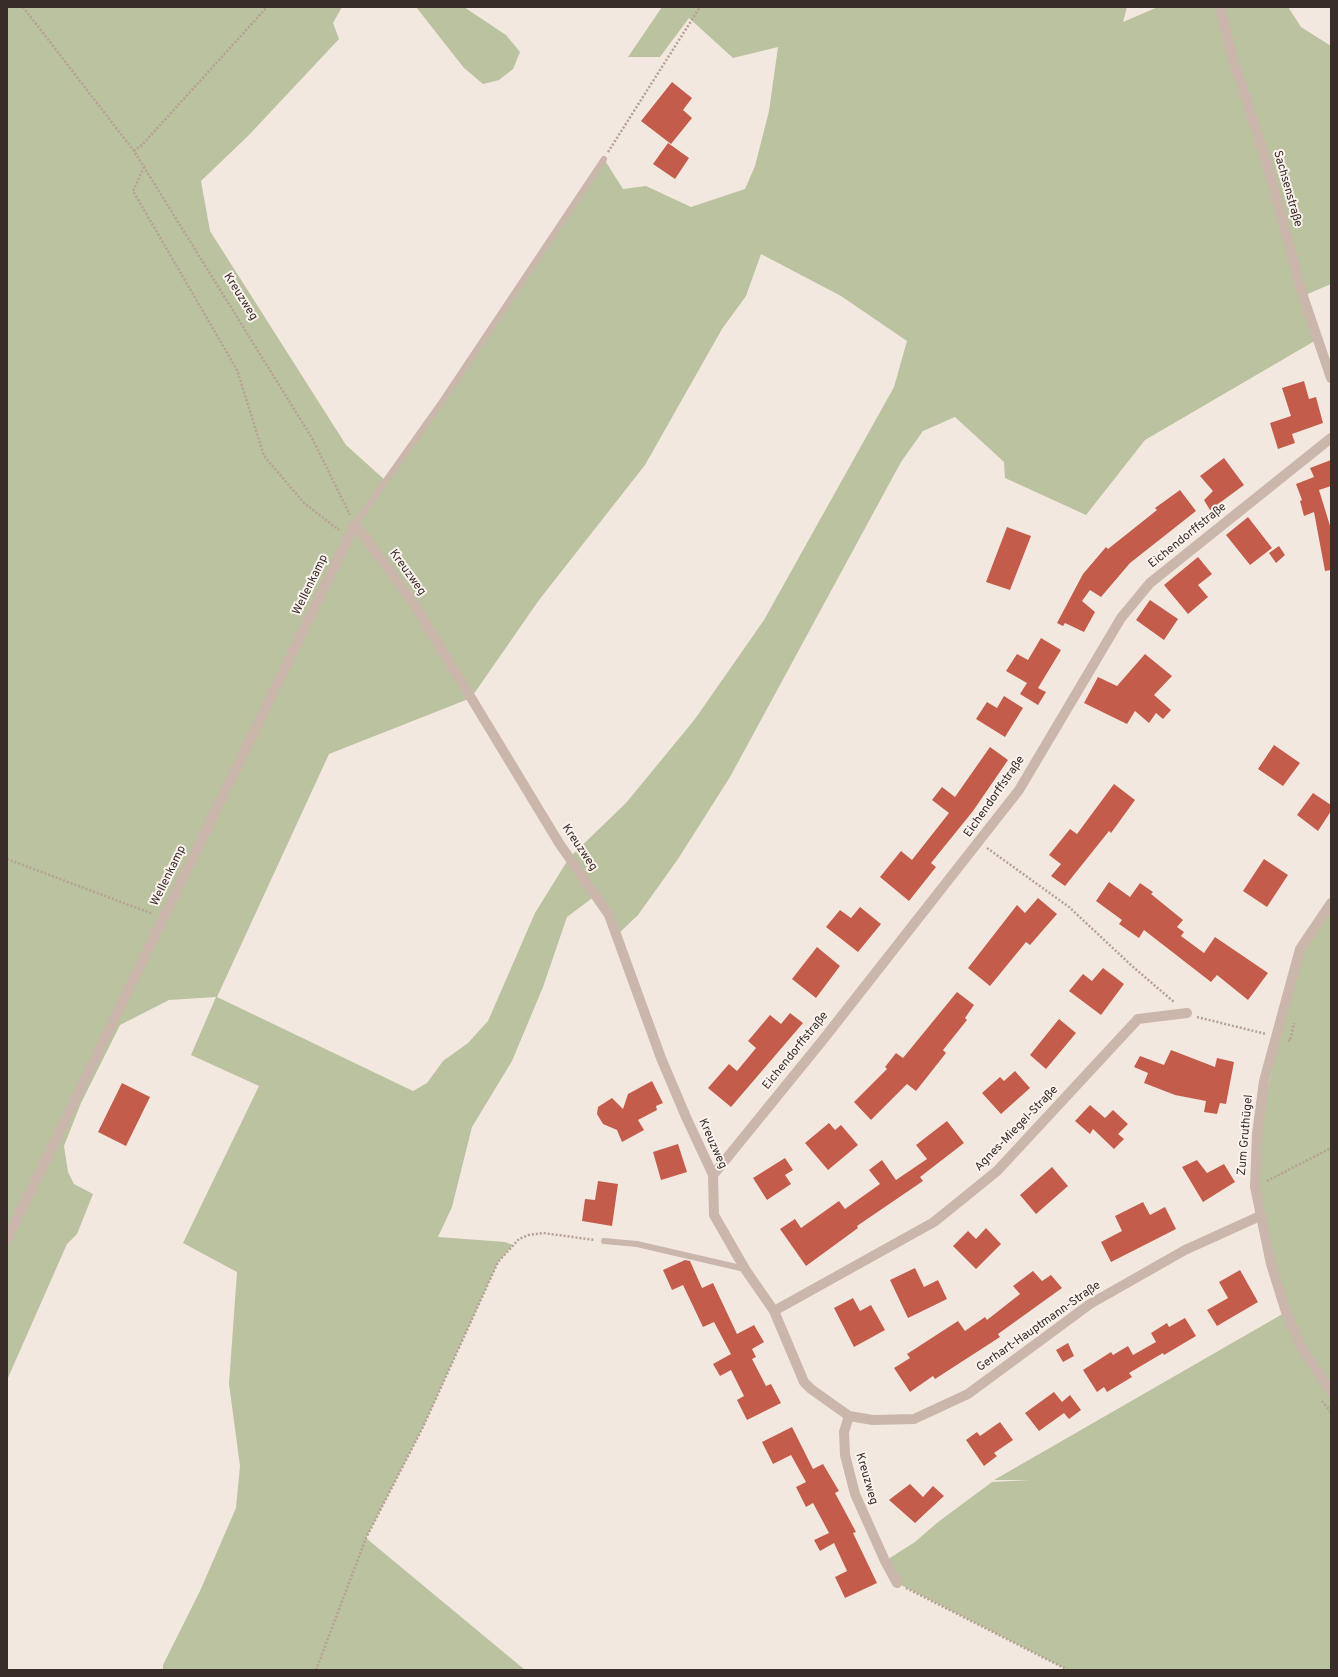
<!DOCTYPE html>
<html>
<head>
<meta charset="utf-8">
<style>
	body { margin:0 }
	#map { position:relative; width:1338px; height:1677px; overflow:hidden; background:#f3e8df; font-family:Overpass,sans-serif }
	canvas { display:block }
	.frame { position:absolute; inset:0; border:8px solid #392d2a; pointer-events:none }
</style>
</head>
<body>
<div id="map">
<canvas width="1338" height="1677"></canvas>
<div class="frame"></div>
</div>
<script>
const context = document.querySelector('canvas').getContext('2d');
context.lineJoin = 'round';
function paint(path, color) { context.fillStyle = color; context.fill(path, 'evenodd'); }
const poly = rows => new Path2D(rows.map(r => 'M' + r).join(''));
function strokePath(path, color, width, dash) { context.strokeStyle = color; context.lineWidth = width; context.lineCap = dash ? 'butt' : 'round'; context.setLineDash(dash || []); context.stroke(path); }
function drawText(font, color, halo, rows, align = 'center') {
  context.font = font + ' Overpass,sans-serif'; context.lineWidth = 4; context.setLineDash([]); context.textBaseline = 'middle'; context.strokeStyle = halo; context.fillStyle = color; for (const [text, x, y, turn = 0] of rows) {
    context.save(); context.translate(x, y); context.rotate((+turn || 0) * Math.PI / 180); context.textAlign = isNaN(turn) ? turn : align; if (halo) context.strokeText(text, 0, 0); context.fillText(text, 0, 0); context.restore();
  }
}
const green = poly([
	[7,7,342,7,333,23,339,39,248,136,201,181,210,231,346,445,386,481,604,159,623,189,646,186,691,207,745,189,755,166,769,111,778,47,733,58,689,18,660,57,628,57,662,7,1127,7,1123,22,1158,7,1288,7,1301,27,1331,46,1331,284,1303,296,1318,339,1145,440,1086,515,1005,478,1004,462,955,417,923,431,901,462,730,777,678,859,638,915,616,936,595,896,567,917,543,987,512,1061,472,1127,452,1207,438,1237,505,1242,513,1245,498,1262,423,1427,366,1538,525,1670,163,1670,163,1665,200,1591,236,1508,240,1466,229,1384,237,1272,183,1243,259,1086,191,1055,216,997,169,1000,120,1025,81,1103,64,1146,68,1172,74,1184,93,1194,77,1234,67,1244,7,1380],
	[761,254,841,296,907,341,894,387,764,620,695,719,626,803,569,858,535,913,488,1021,468,1043,443,1061,427,1083,413,1091,217,997,329,754,471,698,539,600,645,465,722,329,746,296],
	[416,7,464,7,506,35,520,52,513,69,499,80,483,84,464,68],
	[1331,903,1331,1670,1068,1670,897,1583,885,1561,915,1542,938,1522,992,1482,1030,1480,994,1480,1286,1312,1260,1216,1257,1134,1300,949]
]);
const building = poly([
	[672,82,692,98,683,110,692,118,671,144,641,121],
	[668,143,689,158,675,179,653,164],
	[1304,381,1309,399,1316,397,1323,423,1292,434,1295,443,1278,449,1270,423,1291,416,1282,388],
	[1224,458,1244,485,1210,510,1204,500,1213,491,1200,476],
	[1331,460,1331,486,1319,490,1331,529,1331,570,1325,571,1314,512,1304,516,1300,501,1302,500,1296,484,1314,477,1310,468],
	[1180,490,1196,511,1130,563,1101,597,1090,590,1082,601,1095,612,1084,632,1065,623,1063,626,1057,623,1083,574,1106,547,1108,549,1157,510,1155,508],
	[1248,517,1272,548,1250,565,1226,535],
	[1007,527,1031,536,1010,590,986,582],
	[1279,546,1285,555,1276,563,1269,553],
	[1198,557,1212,574,1198,585,1208,597,1188,614,1164,585],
	[1150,600,1178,619,1164,640,1136,620],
	[1041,638,1061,650,1038,688,1046,692,1038,705,1020,694,1027,683,1006,671,1017,654,1028,660],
	[1145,654,1172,676,1154,695,1171,710,1163,719,1156,713,1149,723,1135,711,1127,724,1084,703,1098,677,1117,686],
	[1004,696,1023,708,1005,737,976,719,987,702,997,708],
	[1274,745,1300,763,1283,786,1258,769],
	[990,747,1008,760,973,811,931,863,936,867,909,901,880,877,901,851,912,860,949,813,932,800,942,787,955,797],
	[1114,784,1135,800,1111,833,1109,831,1065,886,1051,876,1061,864,1049,855,1070,829,1077,834],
	[1313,793,1331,805,1331,811,1318,831,1297,815],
	[1264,859,1288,875,1267,907,1243,891],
	[1109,882,1130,897,1140,883,1153,892,1151,894,1183,920,1177,927,1184,932,1181,936,1204,953,1215,937,1268,973,1248,1000,1217,975,1211,982,1144,930,1139,938,1119,924,1122,920,1096,901],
	[1038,898,1057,914,1030,945,1026,942,990,986,968,968,1017,905,1025,913],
	[860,907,881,924,858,952,826,927,840,910,851,918],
	[817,947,840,966,816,998,792,979],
	[1103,968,1124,984,1101,1015,1069,991,1083,974,1092,981],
	[957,992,974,1005,965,1018,967,1020,943,1050,946,1053,916,1091,907,1084,871,1120,854,1102,887,1069,885,1067,896,1053,903,1058],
	[790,1013,803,1023,731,1107,708,1088,729,1064,737,1071,756,1048,748,1041,770,1015,781,1024],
	[1059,1019,1076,1033,1046,1069,1030,1055],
	[1171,1050,1215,1067,1217,1058,1234,1062,1226,1104,1220,1103,1217,1114,1204,1112,1206,1101,1175,1095,1144,1083,1148,1073,1134,1067,1140,1056,1164,1065],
	[1015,1071,1030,1088,1001,1114,982,1093,1000,1077,1004,1081],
	[652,1081,663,1103,656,1106,657,1110,638,1120,644,1130,622,1142,617,1130,603,1124,597,1114,598,1107,612,1098,623,1109,628,1094],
	[122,1083,150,1097,126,1146,98,1132],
	[1090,1105,1105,1118,1113,1110,1128,1124,1118,1134,1124,1139,1114,1149,1093,1129,1090,1134,1075,1121],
	[947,1121,964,1143,920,1177,923,1181,857,1226,858,1228,806,1266,780,1229,795,1219,801,1228,839,1201,845,1209,880,1184,869,1170,882,1160,896,1180,927,1159,916,1145],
	[829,1123,835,1130,841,1125,858,1145,828,1170,805,1143],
	[678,1144,687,1172,661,1180,653,1152],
	[785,1158,793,1170,785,1175,791,1184,767,1200,753,1178],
	[1197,1160,1207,1173,1224,1164,1235,1182,1203,1202,1182,1167],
	[1052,1167,1068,1186,1036,1214,1020,1195],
	[598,1181,618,1184,612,1226,582,1221,585,1199,595,1200],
	[1143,1202,1150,1215,1165,1207,1176,1229,1111,1262,1101,1242,1122,1231,1115,1216],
	[986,1228,1001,1244,976,1269,953,1246,968,1231,976,1239],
	[685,1260,690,1261,702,1288,713,1283,737,1334,754,1325,764,1342,752,1349,756,1357,752,1359,766,1386,771,1384,781,1403,747,1420,737,1400,744,1396,731,1370,720,1376,713,1364,731,1354,714,1322,703,1327,683,1285,672,1290,663,1270],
	[915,1268,924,1287,938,1280,947,1299,908,1318,890,1280],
	[1240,1270,1258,1302,1217,1326,1207,1310,1228,1298,1219,1282],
	[1033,1271,1042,1281,1051,1275,1062,1288,998,1334,1000,1337,935,1379,933,1376,910,1392,894,1368,910,1358,907,1354,958,1321,965,1331,985,1317,987,1320,1020,1294,1013,1286],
	[853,1298,860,1311,871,1305,885,1330,854,1347,834,1308],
	[1185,1318,1196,1336,1164,1355,1163,1353,1129,1373,1132,1377,1107,1392,1104,1387,1097,1392,1083,1370,1111,1352,1113,1355,1128,1346,1133,1355,1156,1342,1151,1333,1167,1323,1169,1327],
	[1068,1343,1074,1356,1063,1362,1056,1350],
	[1054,1392,1062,1402,1070,1395,1081,1410,1069,1419,1064,1413,1039,1431,1025,1413],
	[1000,1422,1013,1440,994,1453,997,1456,984,1466,966,1440,977,1432,980,1436],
	[792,1427,813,1469,823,1464,839,1491,835,1493,856,1532,853,1533,877,1583,845,1598,835,1577,847,1571,834,1543,820,1551,814,1540,829,1533,813,1503,806,1507,796,1487,806,1482,791,1455,773,1464,762,1442],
	[910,1484,923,1497,933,1486,944,1496,915,1523,889,1500]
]);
const path = poly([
	[23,7,134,151,312,438,350,515],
	[134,151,142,145,267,7],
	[608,152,700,7],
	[144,167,133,191,237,370,264,456,304,503,339,530],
	[987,848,1069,907,1132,966,1174,1002],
	[7,859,153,914],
	[1197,1017,1266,1034],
	[1288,1040,1290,1041,1294,1023],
	[1267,1181,1331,1148],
	[1322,1401,1331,1412],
	[906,1588,1068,1670],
	[316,1670,366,1538,423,1427,498,1262,519,1239,529,1235,543,1233,595,1240]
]);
const service = poly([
	[355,524,443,400,604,159],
	[604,1241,637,1244,745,1269]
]);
const minor = poly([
	[1220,7,1231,52,1268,167,1303,296,1331,378],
	[713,1175,822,1041,1019,790,1121,618,1150,583,1331,438],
	[7,1240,355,524,413,602,559,843,609,915,661,1058,686,1117,713,1175,714,1215,745,1269,774,1311,804,1382,811,1389,849,1416,873,1420,914,1419,968,1394,1090,1304,1185,1250,1260,1216],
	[774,1311,934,1222,997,1171,1138,1019,1187,1013],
	[849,1416,844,1432,845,1455,855,1494,885,1561,897,1583]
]);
const tertiary = poly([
	[1331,903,1300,949,1264,1081,1257,1134,1255,1187,1271,1264,1286,1312,1301,1347,1331,1392]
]);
const streetNames = [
	["Sachsenstraße",1287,189,74],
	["Kreuzweg",240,297,58],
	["Eichendorffstraße",1188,536,-39],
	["Kreuzweg",407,573,54],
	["Wellenkamp",311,585,-64],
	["Eichendorffstraße",995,797,-55],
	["Kreuzweg",579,848,56],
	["Wellenkamp",169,876,-64],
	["Eichendorffstraße",796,1051,-51],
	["Agnes-Miegel-Straße",1017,1129,-46],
	["Zum Gruthügel",1246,1135,-85],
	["Kreuzweg",712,1144,66],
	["Gerhart-Hauptmann-Straße",1039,1327,-35],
	["Kreuzweg",866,1479,74]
];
paint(green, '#bac29f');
paint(building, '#c45c4c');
strokePath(path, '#b7a095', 2.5, [2, 2]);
strokePath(service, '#cbb6ab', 6);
strokePath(minor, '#cbb6ab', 10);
strokePath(tertiary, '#cbb6ab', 10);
drawText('12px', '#392d2a', '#faf2ec', streetNames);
</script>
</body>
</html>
